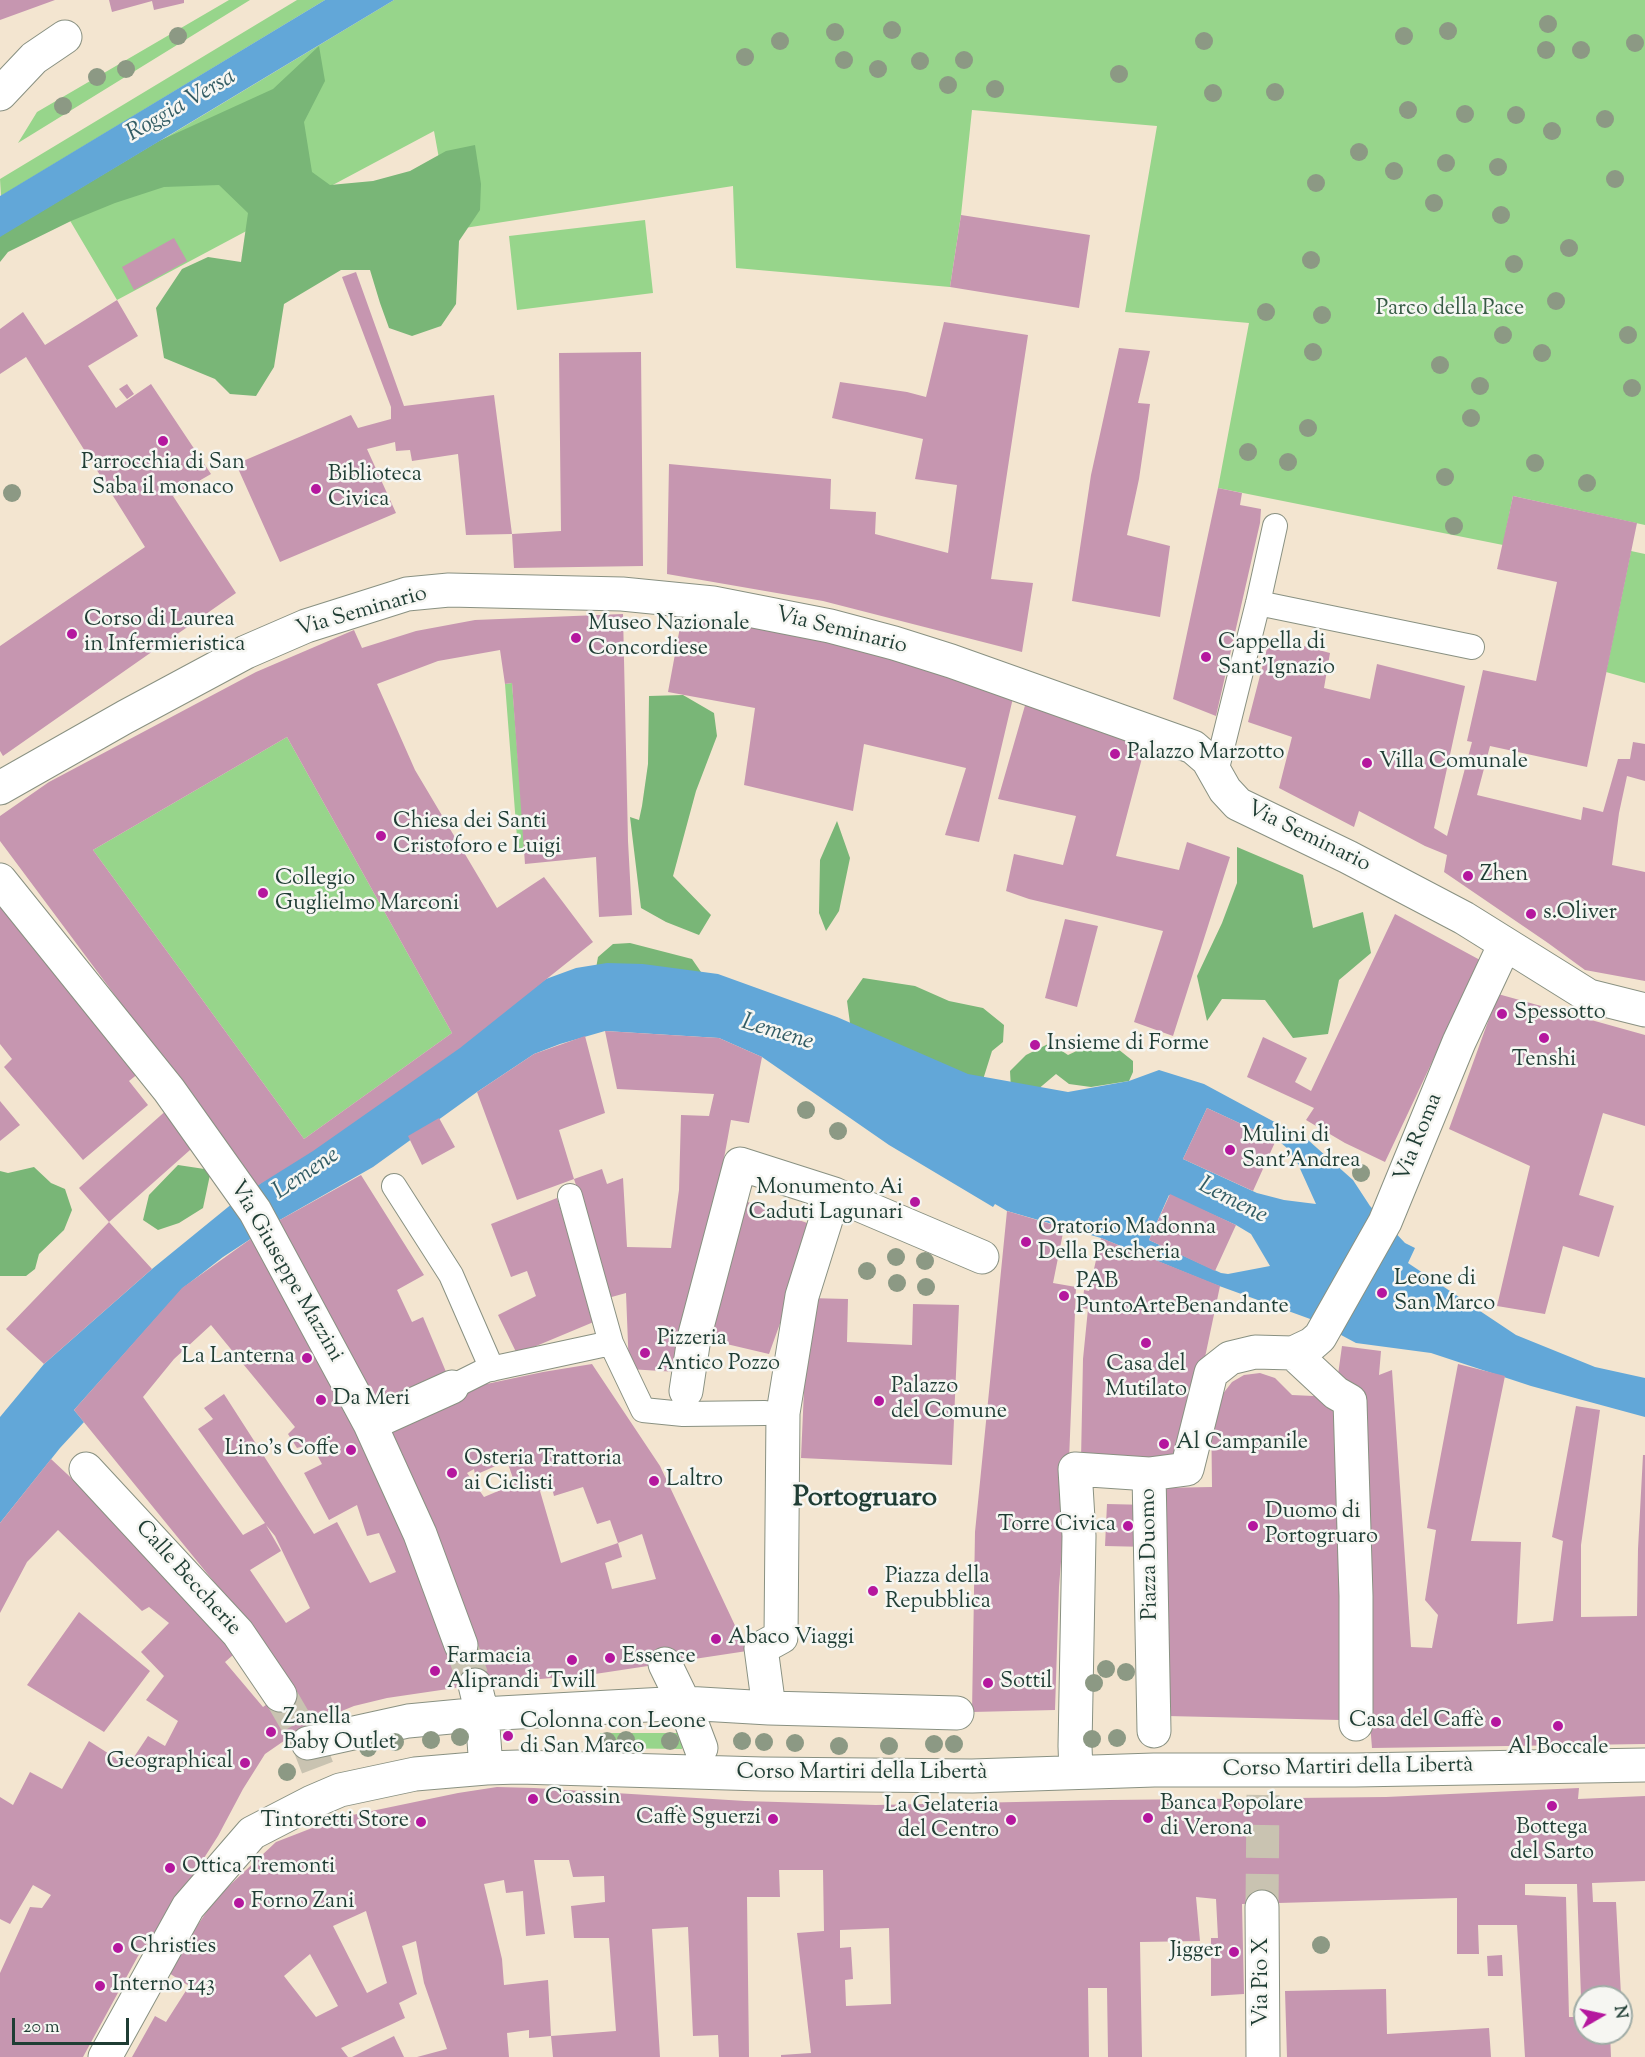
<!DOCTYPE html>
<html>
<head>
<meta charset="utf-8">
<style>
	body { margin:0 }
	#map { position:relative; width:1645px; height:2057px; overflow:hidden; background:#f3e5d0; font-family:"Sorts Mill Goudy",serif }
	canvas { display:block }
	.north { position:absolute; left:1573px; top:1985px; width:60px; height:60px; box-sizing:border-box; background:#f6f6f2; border:2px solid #a0aca6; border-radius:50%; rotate:81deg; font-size:16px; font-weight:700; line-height:24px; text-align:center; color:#1f3d34 }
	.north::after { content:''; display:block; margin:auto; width:21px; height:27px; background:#b5179e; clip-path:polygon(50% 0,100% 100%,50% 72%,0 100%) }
	.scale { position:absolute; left:12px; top:2018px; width:117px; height:27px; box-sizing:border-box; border:3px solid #1f3d34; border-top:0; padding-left:8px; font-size:18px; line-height:21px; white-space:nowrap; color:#1f3d34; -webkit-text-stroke:4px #f6f6f2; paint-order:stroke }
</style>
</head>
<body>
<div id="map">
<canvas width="1645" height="2057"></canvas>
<div class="north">N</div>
<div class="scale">20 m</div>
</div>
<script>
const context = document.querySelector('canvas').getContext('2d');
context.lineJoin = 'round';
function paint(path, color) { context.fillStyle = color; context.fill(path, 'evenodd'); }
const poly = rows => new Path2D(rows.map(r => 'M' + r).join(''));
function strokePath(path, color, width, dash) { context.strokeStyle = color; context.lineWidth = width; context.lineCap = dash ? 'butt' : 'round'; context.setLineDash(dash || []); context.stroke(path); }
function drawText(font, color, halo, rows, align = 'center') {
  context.font = font + ' "Sorts Mill Goudy",serif'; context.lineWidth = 5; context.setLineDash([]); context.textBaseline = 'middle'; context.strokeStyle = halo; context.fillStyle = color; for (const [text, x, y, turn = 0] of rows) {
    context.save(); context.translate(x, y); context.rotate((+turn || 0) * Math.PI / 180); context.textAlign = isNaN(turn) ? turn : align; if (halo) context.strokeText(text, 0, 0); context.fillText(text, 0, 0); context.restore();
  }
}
const green = poly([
	[229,0,250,0,18,143,37,112],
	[297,0,325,0,1,196,0,179],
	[394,0,1645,0,1645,525,1513,496,1503,545,1218,488,1249,323,1125,312,1157,126,972,110,961,215,950,287,736,268,733,186,452,230,434,131,117,300,59,202],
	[645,220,653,293,517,310,509,236],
	[1631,551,1645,554,1645,683,1606,672],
	[512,683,525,849,518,850,505,684],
	[287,737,452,1033,304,1139,93,850],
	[600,1733,681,1733,682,1749,599,1748]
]);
const forest = poly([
	[319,46,325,81,304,122,312,172,330,185,373,181,410,171,446,151,475,145,481,184,480,210,459,241,456,304,441,326,412,336,389,328,380,303,370,270,341,270,284,304,274,367,256,396,230,394,215,379,164,358,156,308,182,269,208,257,241,262,248,213,219,185,164,187,115,203,71,221,8,252,0,262,0,236,159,141,273,89],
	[683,695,714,713,717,736,696,791,673,876,711,915,699,935,666,922,641,908,630,817,639,820,642,806,648,764,649,696],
	[837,821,850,858,839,911,826,931,819,913,820,860],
	[1237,847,1303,875,1313,928,1363,912,1371,953,1339,980,1328,1034,1293,1038,1265,1000,1222,999,1207,1021,1197,976,1222,923,1237,883],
	[630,943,692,959,701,972,595,974,598,957,613,944],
	[863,978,915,986,949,1001,983,1008,1004,1025,1003,1042,992,1051,981,1086,852,1038,847,1001],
	[1096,1042,1118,1049,1133,1061,1133,1072,1129,1081,1091,1087,1069,1084,1056,1074,1030,1096,1011,1089,1010,1071,1026,1055,1050,1043,1068,1055],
	[178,1165,211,1170,203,1208,179,1223,158,1230,143,1220,149,1195],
	[34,1167,51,1183,65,1189,72,1210,64,1230,39,1254,35,1269,26,1276,0,1276,0,1171,8,1173]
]);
const water = poly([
	[325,0,394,0,0,237,0,196],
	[607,963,643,964,718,974,837,1017,968,1074,1068,1092,1129,1081,1159,1070,1204,1084,1308,1140,1353,1180,1370,1206,1405,1243,1415,1248,1408,1263,1516,1335,1595,1367,1645,1378,1645,1417,1531,1386,1431,1353,1356,1343,1313,1320,1211,1283,1101,1238,1007,1211,995,1204,993,1207,889,1145,762,1057,719,1038,605,1031,560,1044,534,1054,477,1092,373,1167,278,1221,223,1257,183,1288,74,1410,84,1422,60,1448,0,1523,0,1417,44,1364,152,1269,233,1203,546,979,576,968],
	[1207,1108,1280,1142,1288,1149,1297,1162,1316,1204,1284,1200,1257,1193,1183,1159],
	[1169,1195,1236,1225,1251,1234,1270,1266,1228,1274,1221,1273,1149,1240]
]);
const building = poly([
	[0,0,55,0,0,20],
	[109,0,184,0,184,3,154,10,152,1,112,12],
	[961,215,1090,235,1079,308,950,287],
	[174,238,187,261,134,290,122,267],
	[356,272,404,406,494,395,512,534,466,535,458,454,412,461,410,450,396,451,395,442,367,449,396,513,280,562,236,464,351,415,358,428,391,419,391,407,342,277],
	[117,300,138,336,88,366,116,408,151,384,211,474,173,496,236,593,3,756,0,751,0,646,145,547,26,357,0,374,0,329,23,312,45,345],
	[944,322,1028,335,991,579,1033,583,1022,652,823,601,667,574,669,464,831,479,830,509,876,512,875,534,948,553,957,485,915,479,923,439,832,418,840,382,907,392,926,397],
	[1119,348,1150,351,1138,403,1150,404,1139,479,1127,535,1170,546,1160,617,1072,601,1091,475],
	[641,352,643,566,514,568,512,534,561,531,559,353],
	[127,384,134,394,127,399,119,389],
	[1218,488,1242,493,1240,505,1261,509,1260,523,1216,716,1173,699],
	[1513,496,1637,523,1587,767,1490,746,1477,795,1581,820,1583,807,1603,812,1618,759,1630,759,1633,742,1645,744,1645,781,1627,776,1619,813,1612,865,1645,872,1645,981,1585,970,1548,943,1444,872,1447,855,1425,846,1359,811,1354,827,1279,788,1292,737,1248,722,1270,637,1330,653,1324,688,1370,699,1377,664,1465,686,1434,828,1447,836,1472,742,1467,741,1483,670,1536,681,1557,582,1497,569],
	[683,611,871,650,1013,698,979,842,945,835,966,768,864,744,853,811,744,785,755,708,668,692],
	[623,614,628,841,632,915,599,917,596,857,525,864,512,683,505,684,500,650,438,661,377,684,415,770,497,908,544,877,593,942,460,1048,313,1151,257,1186,0,841,0,816,49,782,256,672,354,630,362,648,416,631,475,620],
	[287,737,452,1033,304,1139,93,850],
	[1026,702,1146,743,1116,856,1179,870,1187,842,1230,857,1173,1036,1134,1022,1163,931,1029,899,1006,891,1014,854,1063,865,1076,816,998,799],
	[0,904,139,1073,129,1081,148,1105,83,1160,4,1067,12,1059,0,1044],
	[1395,914,1480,960,1385,1162,1345,1143,1306,1120,1314,1108,1247,1077,1263,1037,1307,1058,1295,1082,1311,1091],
	[1065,919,1098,926,1077,1007,1045,998],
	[1498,994,1645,1035,1645,1126,1603,1113,1579,1195,1614,1206,1599,1257,1563,1246,1545,1314,1497,1306,1530,1166,1449,1129],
	[605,1031,719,1038,762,1057,749,1123,731,1120,718,1191,677,1372,629,1369,626,1293,608,1298,595,1244,574,1179,602,1169,607,1184,623,1178,627,1247,671,1248,679,1190,681,1115,709,1116,714,1094,617,1089],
	[585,1036,605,1113,559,1130,574,1179,517,1200,477,1092,534,1054],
	[0,1101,20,1125,0,1141],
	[169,1108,199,1142,109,1222,79,1188],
	[1207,1108,1276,1140,1253,1191,1183,1159],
	[439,1118,455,1147,422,1165,408,1136],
	[361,1175,424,1275,397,1290,412,1322,423,1317,449,1379,380,1414,278,1221],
	[1170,1194,1236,1225,1215,1271,1149,1240],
	[557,1198,596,1321,517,1354,498,1315,536,1296,527,1271,511,1277,491,1224],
	[742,1200,810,1224,791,1293,769,1354,701,1338],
	[1007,1211,1064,1228,1053,1283,1076,1287,1069,1460,1059,1587,1055,1710,972,1712,975,1532],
	[109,1222,152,1269,44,1364,6,1329],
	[252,1238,386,1426,477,1386,543,1372,592,1364,660,1466,747,1651,595,1674,475,1685,387,1698,354,1706,307,1725,265,1754,243,1789,218,1836,173,1907,138,1956,83,2057,0,2057,0,1973,30,1907,42,1908,51,1895,33,1885,10,1924,0,1919,0,1797,13,1805,30,1772,62,1789,89,1741,128,1766,148,1736,165,1746,178,1721,146,1700,164,1676,141,1652,169,1623,149,1607,142,1611,58,1530,27,1562,0,1613,0,1523,51,1459,114,1518,241,1648,225,1662,263,1707,280,1695,215,1592,219,1588,74,1410,182,1288],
	[211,1325,295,1427,288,1434,297,1448,311,1444,322,1464,304,1473,329,1520,357,1505,367,1536,379,1533,396,1572,370,1583,337,1522,314,1534,224,1394,204,1408,213,1419,198,1429,265,1523,243,1535,143,1397,174,1359],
	[507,1461,515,1484,484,1497,467,1473,474,1469,475,1475],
	[583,1487,597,1524,610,1520,618,1543,642,1534,656,1579,612,1589,605,1563,622,1557,618,1543,561,1563,540,1491,552,1488,554,1496],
	[266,1525,275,1536,310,1608,286,1623,250,1570,281,1551],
	[1101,1238,1220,1286,1184,1457,1081,1460,1083,1359,1088,1309,1082,1308,1084,1290,1089,1291],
	[808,1298,848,1299,847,1342,912,1345,913,1304,959,1305,952,1465,801,1458],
	[1342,1346,1381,1351,1379,1375,1392,1370,1411,1647,1432,1648,1438,1615,1425,1600,1436,1530,1427,1528,1458,1364,1505,1376,1471,1541,1521,1542,1517,1624,1553,1621,1563,1541,1552,1537,1576,1406,1600,1410,1581,1545,1581,1617,1637,1616,1638,1549,1643,1455,1645,1455,1645,1744,1372,1748,1369,1711,1364,1393,1336,1389],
	[1260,1373,1275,1378,1292,1395,1335,1397,1345,1493,1340,1720,1167,1716,1158,1488,1212,1487,1211,1403,1222,1395,1232,1382,1244,1375],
	[1107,1504,1150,1505,1148,1547,1105,1546],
	[79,1612,150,1671,104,1732,27,1685],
	[497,1787,534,1788,745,1801,876,1805,1110,1800,1386,1797,1579,1788,1578,1799,1645,1796,1645,1881,1592,1883,1593,1902,1616,1902,1621,1995,1581,1997,1577,1884,1525,1884,1525,1895,1566,1897,1569,2017,1585,2017,1585,2033,1610,2033,1611,2057,1525,2057,1517,1925,1478,1925,1479,1954,1457,1954,1457,1898,1242,1904,1244,1994,1211,1996,1211,1938,1218,1938,1216,1899,1196,1897,1200,1941,1140,1942,1142,2057,1108,2057,1107,1988,1088,1988,1089,2057,781,2057,781,2055,811,2053,797,1933,824,1931,823,1870,779,1870,780,1897,747,1897,749,2057,719,2057,718,2035,693,2036,688,1927,652,1929,660,2057,553,2057,551,2036,616,2031,609,1938,574,1938,571,1906,605,1902,604,1876,573,1877,569,1860,534,1860,545,1934,526,1936,523,1891,506,1893,504,1880,484,1884,502,1959,504,1985,548,1980,551,2036,529,2038,529,2030,507,2033,509,2057,417,2057,447,2049,424,1983,416,1941,402,1946,417,1994,399,2003,405,2018,341,2048,348,2057,132,2057,155,2016,166,2022,189,1986,169,1973,197,1926,215,1899,276,1842,338,1818,458,1793],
	[366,1911,387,1983,367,1993,333,1926],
	[889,1928,891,2004,846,2006,845,1980,853,1979,851,1947,840,1948,840,1930],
	[310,1954,338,2006,316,2017,284,1976],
	[1502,1955,1503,1976,1488,1976,1487,1956],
	[1386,1989,1387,2034,1489,2028,1491,2057,1287,2057,1285,1991],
	[394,2036,404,2057,352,2057]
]);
const streetTunnel = poly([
	[461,1645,475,1685],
	[280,1695,308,1743,328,1795],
	[1262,1907,1263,1795]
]);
const lane = poly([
	[1258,603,1472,647],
	[1216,772,1258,603,1275,526],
	[394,1186,451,1275,492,1369],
	[570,1196,611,1343,643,1410,683,1414,686,1391],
	[452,1387,486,1370,611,1343],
	[683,1414,765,1413]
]);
const street = poly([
	[0,94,34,58,65,37],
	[0,788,125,717,246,652,306,626,407,594,449,590,622,594,713,603,830,626,894,643,951,661,1193,747,1208,760,1225,790,1238,804,1348,857,1464,918,1589,996,1645,1010],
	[0,880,169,1090,255,1211,370,1424,420,1534,461,1645],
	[1293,1353,1336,1393,1350,1401,1356,1596,1356,1724],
	[686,1391,694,1338,740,1164,834,1194,982,1257],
	[370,1424,452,1387],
	[86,1469,238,1633,280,1695],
	[1149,1474,1154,1731],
	[665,1664,684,1703,701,1748],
	[475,1685,482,1714,486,1768],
	[769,1708,957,1713],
	[308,1743,408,1721,482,1714,684,1703,769,1708,761,1648,781,1637,783,1413,802,1296,834,1194],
	[1076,1772,1075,1746,1079,1536,1075,1469,1149,1474,1187,1469,1211,1373,1230,1358,1255,1352,1293,1353,1312,1344,1320,1337,1385,1222,1459,1042,1505,944],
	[1262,1907,1263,2057],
	[105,2057,188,1907,252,1833,312,1802,340,1790,415,1774,486,1768,519,1767,762,1774,972,1776,1154,1770,1355,1770,1645,1765]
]);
const trees = [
	[1548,24],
	[892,30],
	[1448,31],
	[835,32],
	[178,36],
	[1404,36],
	[780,41],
	[1204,41],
	[1635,43],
	[1546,50],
	[1581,50],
	[745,57],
	[844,60],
	[964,60],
	[920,61],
	[126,69],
	[878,69],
	[1119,74],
	[97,77],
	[948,85],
	[995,89],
	[1275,92],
	[1213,93],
	[63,106],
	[1408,110],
	[1465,114],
	[1516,115],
	[1605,119],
	[1552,131],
	[1359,152],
	[1446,163],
	[1498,167],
	[1394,171],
	[1615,179],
	[1316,183],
	[1434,203],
	[1501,215],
	[1569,248],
	[1311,260],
	[1514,264],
	[1556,301],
	[1266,312],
	[1322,315],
	[1503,335],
	[1628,335],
	[1313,352],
	[1542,353],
	[1440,365],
	[1480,386],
	[1632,388],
	[1471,418],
	[1308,428],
	[1248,452],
	[1288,462],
	[1535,463],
	[1445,477],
	[1587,483],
	[12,493],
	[1454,526],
	[806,1110],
	[838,1131],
	[1361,1173],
	[896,1257],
	[925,1261],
	[867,1271],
	[897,1283],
	[926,1287],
	[1106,1669],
	[1126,1672],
	[1094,1683],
	[460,1737],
	[1117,1738],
	[1092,1739],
	[431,1740],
	[626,1740],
	[607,1741],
	[670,1741],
	[742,1741],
	[395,1742],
	[764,1742],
	[795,1743],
	[934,1744],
	[954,1744],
	[839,1746],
	[889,1746],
	[368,1748],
	[287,1772],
	[1321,1945]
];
const markers = [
	[163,441,6,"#b5179e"],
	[316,489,6,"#b5179e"],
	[72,634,6,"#b5179e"],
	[576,638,6,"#b5179e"],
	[1206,657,6,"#b5179e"],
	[1115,754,6,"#b5179e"],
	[1367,763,6,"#b5179e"],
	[381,836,6,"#b5179e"],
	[1468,876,6,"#b5179e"],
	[263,893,6,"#b5179e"],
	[1531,914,6,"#b5179e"],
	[1502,1014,6,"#b5179e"],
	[1544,1038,6,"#b5179e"],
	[1035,1045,6,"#b5179e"],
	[1230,1150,6,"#b5179e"],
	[915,1202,6,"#b5179e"],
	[1026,1242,6,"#b5179e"],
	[1382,1293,6,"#b5179e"],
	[1064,1296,6,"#b5179e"],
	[1146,1343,6,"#b5179e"],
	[645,1353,6,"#b5179e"],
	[307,1358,6,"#b5179e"],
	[321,1400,6,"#b5179e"],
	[879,1401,6,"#b5179e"],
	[1164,1444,6,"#b5179e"],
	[351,1450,6,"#b5179e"],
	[452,1473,6,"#b5179e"],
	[654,1481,6,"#b5179e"],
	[1128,1526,6,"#b5179e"],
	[1253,1526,6,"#b5179e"],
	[873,1591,6,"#b5179e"],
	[716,1639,6,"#b5179e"],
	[610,1658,6,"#b5179e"],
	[572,1660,6,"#b5179e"],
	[435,1671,6,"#b5179e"],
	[988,1683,6,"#b5179e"],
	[1496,1722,6,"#b5179e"],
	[1558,1726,6,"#b5179e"],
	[271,1732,6,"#b5179e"],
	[508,1736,6,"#b5179e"],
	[245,1763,6,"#b5179e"],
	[533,1799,6,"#b5179e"],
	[1552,1806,6,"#b5179e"],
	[1148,1818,6,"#b5179e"],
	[773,1819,6,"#b5179e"],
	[1011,1820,6,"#b5179e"],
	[421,1822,6,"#b5179e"],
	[170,1868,6,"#b5179e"],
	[239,1903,6,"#b5179e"],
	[118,1948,6,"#b5179e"],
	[1234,1952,6,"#b5179e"],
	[100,1986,6,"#b5179e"]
];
const parkNames = [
	["Parco della Pace",1450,310]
];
const poiNames = [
	["Parrocchia di San",163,464,"center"],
	["Saba il monaco",163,489,"center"],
	["Biblioteca",328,476],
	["Civica",328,501],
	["Corso di Laurea",84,621],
	["in Infermieristica",84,646],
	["Museo Nazionale",588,625],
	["Concordiese",588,650],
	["Cappella di",1218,644],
	["Sant'Ignazio",1218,669],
	["Palazzo Marzotto",1127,754],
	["Villa Comunale",1379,763],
	["Chiesa dei Santi",393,823],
	["Cristoforo e Luigi",393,848],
	["Zhen",1480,876],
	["Collegio",275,880],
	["Guglielmo Marconi",275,905],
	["s.Oliver",1543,914],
	["Spessotto",1514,1014],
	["Insieme di Forme",1047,1045],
	["Tenshi",1544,1061,"center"],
	["Mulini di",1242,1137],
	["Sant'Andrea",1242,1162],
	["Monumento Ai",903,1189,"right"],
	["Caduti Lagunari",903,1214,"right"],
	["Oratorio Madonna",1038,1229],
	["Della Pescheria",1038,1254],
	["Leone di",1394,1280],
	["San Marco",1394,1305],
	["PAB",1076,1283],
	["PuntoArteBenandante",1076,1308],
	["Pizzeria",657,1340],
	["Antico Pozzo",657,1365],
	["La Lanterna",295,1358,"right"],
	["Casa del",1146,1366,"center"],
	["Mutilato",1146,1391,"center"],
	["Palazzo",891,1388],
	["del Comune",891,1413],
	["Da Meri",333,1400],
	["Al Campanile",1176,1444],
	["Lino's Coffe",339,1450,"right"],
	["Osteria Trattoria",464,1460],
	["ai Ciclisti",464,1485],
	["Laltro",666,1481],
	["Duomo di",1265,1513],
	["Portogruaro",1265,1538],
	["Torre Civica",1116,1526,"right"],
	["Piazza della",885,1578],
	["Repubblica",885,1603],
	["Abaco Viaggi",728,1639],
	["Farmacia",447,1658],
	["Aliprandi",447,1683],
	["Essence",622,1658],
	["Twill",572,1683,"center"],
	["Sottil",1000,1683],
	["Zanella",283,1719],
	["Baby Outlet",283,1744],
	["Casa del Caffè",1484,1722,"right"],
	["Colonna con Leone",520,1723],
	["di San Marco",520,1748],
	["Al Boccale",1558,1749,"center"],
	["Geographical",233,1763,"right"],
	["Coassin",545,1799],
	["Banca Popolare",1160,1805],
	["di Verona",1160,1830],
	["La Gelateria",999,1807,"right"],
	["del Centro",999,1832,"right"],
	["Caffè Sguerzi",761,1819,"right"],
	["Tintoretti Store",409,1822,"right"],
	["Bottega",1552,1829,"center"],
	["del Sarto",1552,1854,"center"],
	["Ottica Tremonti",182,1868],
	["Forno Zani",251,1903],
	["Christies",130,1948],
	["Jigger",1222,1952,"right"],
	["Interno 143",112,1986]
];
const streetNames = [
	["Via Seminario",362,613,-16],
	["Via Seminario",841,632,14],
	["Via Seminario",1308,838,26],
	["Via Roma",1420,1138,-68],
	["Via Giuseppe Mazzini",285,1272,60],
	["Piazza Duomo",1151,1554,-91],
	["Calle Beccherie",187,1579,48],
	["Corso Martiri della Libertà",1348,1769,-1],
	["Corso Martiri della Libertà",862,1774],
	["Via Pio X",1263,1982,-90]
];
const waterNames = [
	["Roggia Versa",182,107,-30],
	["Lemene",777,1034,17],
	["Lemene",307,1175,-34],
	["Lemene",1232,1202,27]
];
const districtNames = [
	["Portogruaro",865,1500]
];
paint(green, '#97d58b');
paint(forest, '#79b677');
paint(water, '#62a7d8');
paint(building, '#c696b0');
strokePath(streetTunnel, '#c9c3b1', 33, [33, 16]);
strokePath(lane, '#899182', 26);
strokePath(street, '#899182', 35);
strokePath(lane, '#fff', 24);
strokePath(street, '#fff', 33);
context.fillStyle = '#8c9984';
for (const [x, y] of trees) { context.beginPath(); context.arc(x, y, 9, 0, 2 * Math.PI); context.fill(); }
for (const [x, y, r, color] of markers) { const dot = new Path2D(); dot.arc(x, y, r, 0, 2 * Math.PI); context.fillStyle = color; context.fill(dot); strokePath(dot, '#f6f6f2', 2); }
drawText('22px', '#375b45', '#f6f6f2', parkNames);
drawText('22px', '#1f3d34', '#f6f6f2', poiNames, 'left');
drawText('22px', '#1f3d34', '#f6f6f2', streetNames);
drawText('italic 24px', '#335d65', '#f6f6f2', waterNames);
drawText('bold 28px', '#1f3d34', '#f6f6f2', districtNames);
</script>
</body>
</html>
